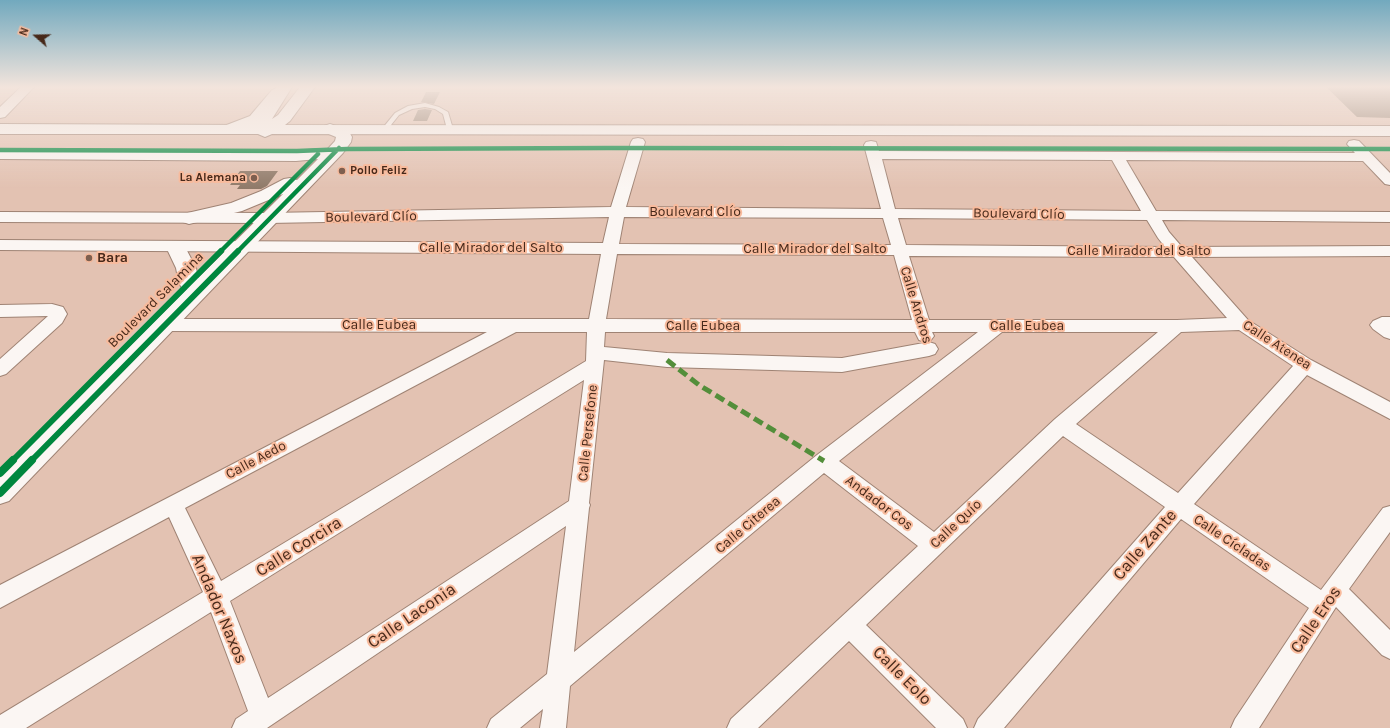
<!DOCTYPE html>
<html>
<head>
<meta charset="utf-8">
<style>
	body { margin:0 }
	#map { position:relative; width:1390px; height:728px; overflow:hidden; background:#e3c2b2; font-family:Karla,sans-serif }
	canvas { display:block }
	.north { position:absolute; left:16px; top:16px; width:40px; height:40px; -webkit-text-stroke:3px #f8bb9d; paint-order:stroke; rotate:290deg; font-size:11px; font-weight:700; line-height:16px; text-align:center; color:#47291a }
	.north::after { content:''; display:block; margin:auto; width:14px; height:18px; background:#47291a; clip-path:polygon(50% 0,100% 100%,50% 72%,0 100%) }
</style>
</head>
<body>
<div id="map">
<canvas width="1390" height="728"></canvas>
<div class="north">N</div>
</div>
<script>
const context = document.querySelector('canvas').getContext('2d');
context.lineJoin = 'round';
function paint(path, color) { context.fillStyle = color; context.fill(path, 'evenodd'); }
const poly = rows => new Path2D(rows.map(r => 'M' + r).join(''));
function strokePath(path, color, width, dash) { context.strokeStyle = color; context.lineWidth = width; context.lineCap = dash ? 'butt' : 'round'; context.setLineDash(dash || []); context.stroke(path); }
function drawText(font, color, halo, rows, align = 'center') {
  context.font = font + ' Karla,sans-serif'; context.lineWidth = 4; context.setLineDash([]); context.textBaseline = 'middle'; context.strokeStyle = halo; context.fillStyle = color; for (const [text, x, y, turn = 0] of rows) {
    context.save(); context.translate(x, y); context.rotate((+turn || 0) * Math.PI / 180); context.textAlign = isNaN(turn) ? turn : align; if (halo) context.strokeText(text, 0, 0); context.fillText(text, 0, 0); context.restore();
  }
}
const building = poly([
	[1326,87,1390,87,1390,118,1357,117],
	[426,92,440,92,434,104,421,102],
	[425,109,432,110,427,121,413,121,418,110],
	[240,171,278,171,267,186,261,189,237,189,240,185,230,185]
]);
const service = poly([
	[425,103,439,107,448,112,453,129,452,130,447,129,443,114,435,109,425,107,412,109,399,115,387,130,382,129,395,113,408,106,425,103]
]);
const minor = poly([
	[21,87,34,87,5,117,0,118,0,107,21,87],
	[638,138,643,139,645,142,626,207,881,209,864,145,866,142,871,141,876,142,879,151,1355,153,1347,144,1349,141,1354,140,1359,141,1390,173,1390,185,1385,184,1363,161,1126,160,1156,211,1390,212,1390,222,1162,220,1169,232,1182,247,1390,246,1390,256,1192,257,1248,320,1311,360,1390,402,1390,419,1307,375,1194,504,1321,590,1383,508,1390,506,1390,532,1349,589,1390,630,1390,659,1382,655,1336,607,1259,728,1231,728,1235,719,1309,608,1181,519,1004,728,974,728,978,719,1165,507,1063,436,866,625,963,719,967,728,936,728,849,641,758,728,727,728,731,719,918,546,824,473,570,686,566,728,540,728,543,709,520,728,487,728,491,719,547,674,566,526,267,728,232,728,236,719,248,711,211,612,26,728,0,728,0,715,203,592,169,517,0,608,0,585,487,332,164,331,158,329,155,325,158,321,164,319,589,319,601,254,0,250,0,240,603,243,609,217,268,223,0,222,0,212,268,213,611,207,631,142,633,139,638,138],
	[882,159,1112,160,1141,211,895,209,882,159],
	[624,217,883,218,891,245,619,244,624,217],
	[898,218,1147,220,1158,238,1165,247,906,245,898,218],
	[617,254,894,255,912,320,606,319,617,254],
	[909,256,1174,257,1227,318,1177,320,929,320,909,256],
	[1239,330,1293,366,1178,493,1076,424,1181,332,1239,330],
	[516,332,587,332,586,361,221,581,185,508,516,332],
	[605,332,915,332,919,340,925,342,931,340,934,336,932,332,978,332,817,455,574,652,589,508,590,505,589,503,604,360,667,367,842,372,929,356,935,354,938,349,935,344,929,342,842,358,667,353,604,347,605,332],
	[1002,332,1158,332,1055,419,934,532,839,461,1002,332],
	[584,380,569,501,268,698,230,601,584,380],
	[52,304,63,307,67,314,62,323,6,374,0,376,0,359,48,316,0,317,0,305,52,304],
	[1382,317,1390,317,1390,339,1384,337,1373,329,1370,325,1373,321,1382,317]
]);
const tertiary = poly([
	[330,124,348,130,352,137,351,142,343,153,9,501,0,504,0,476,187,289,182,288,179,283,176,268,166,247,169,243,176,241,183,243,196,268,198,278,283,194,242,211,189,224,183,222,180,218,183,214,231,203,261,191,284,179,290,178,297,180,318,159,296,161,0,159,0,149,296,151,318,149,325,152,335,141,336,137,324,132,322,129,324,126,330,124]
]);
const secondary = poly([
	[277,88,282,90,285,93,262,122,236,132,230,134,224,132,222,129,224,126,250,116,272,90,277,88]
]);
const primary = poly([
	[277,87,292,87,272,119,278,115,300,87,315,87,290,121,285,125,1390,126,1390,136,272,134,265,137,258,134,0,134,0,124,253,125,277,87]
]);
const quiet = poly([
	[667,360,699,385,824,461]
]);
const cyclewayFar2 = poly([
	[0,150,297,151,347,149,608,148,1390,149],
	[220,252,318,154],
	[237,252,339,148]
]);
const cyclewayFar1 = poly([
	[12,461,221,251],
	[31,461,238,251]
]);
const cycleway = poly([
	[0,473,13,460],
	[0,493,32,460]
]);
const markers = [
	[342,171,4,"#7e5f4f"],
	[254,178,4,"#7e5f4f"],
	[89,258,4,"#7e5f4f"]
];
const farPoinames = [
	["Pollo Feliz",350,171],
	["La Alemana",246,178,"right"]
];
const streetNames = [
	["Boulevard Clío",695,212],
	["Boulevard Clío",1019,214,1],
	["Boulevard Clío",371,217,-1],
	["Calle Mirador del Salto",491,248],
	["Calle Mirador del Salto",815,249],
	["Calle Mirador del Salto",1139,251],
	["Boulevard Salamina",156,300,-45],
	["Calle Andros",916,305,73],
	["Calle Eubea",379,325],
	["Calle Eubea",703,326],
	["Calle Eubea",1027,326],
	["Calle Atenea",1277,345,33],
	["Calle Persefone",588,433,-84],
	["Calle Aedo",256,460,-28],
	["Andador Cos",879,503,37],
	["Calle Quío",956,524,-43],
	["Calle Citerea",748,525,-40],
	["Calle Cícladas",1232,543,34]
];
const poiNames = [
	["Bara",97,258]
];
const nearStreetnames = [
	["Calle Zante",1145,545,-49],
	["Calle Corcira",299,547,-32],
	["Andador Naxos",219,609,67],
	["Calle Laconia",412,616,-34],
	["Calle Eros",1316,620,-56],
	["Calle Eolo",902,676,45]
];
paint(building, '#8f7968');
strokePath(service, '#9f8374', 2);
strokePath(minor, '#9f8374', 2);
strokePath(tertiary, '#9f8374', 2);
strokePath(secondary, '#9f8374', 2);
strokePath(primary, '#9f8374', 2);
paint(service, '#fbf6f3');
paint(minor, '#fbf6f3');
paint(tertiary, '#fbf6f3');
paint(secondary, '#fbf6f3');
paint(primary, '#fbf6f3');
strokePath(quiet, '#538e3a', 5, [10, 5]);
strokePath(cyclewayFar2, '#00873e', 4.5);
strokePath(cyclewayFar1, '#00873e', 6);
strokePath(cycleway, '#00873e', 8);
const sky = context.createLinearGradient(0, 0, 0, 189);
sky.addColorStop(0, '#72a9be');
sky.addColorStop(0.46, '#f2e4dc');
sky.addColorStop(1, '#f2e4dc00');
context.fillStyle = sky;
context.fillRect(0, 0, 1390, 189);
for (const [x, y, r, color] of markers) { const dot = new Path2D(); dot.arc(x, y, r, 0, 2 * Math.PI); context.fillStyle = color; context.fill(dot); strokePath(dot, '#f8bb9d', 1.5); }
drawText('bold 12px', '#47291a', '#f8bb9d', farPoinames, 'left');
drawText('14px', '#47291a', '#f8bb9d', streetNames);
drawText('bold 14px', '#47291a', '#f8bb9d', poiNames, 'left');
drawText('17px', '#47291a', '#f8bb9d', nearStreetnames);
</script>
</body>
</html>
